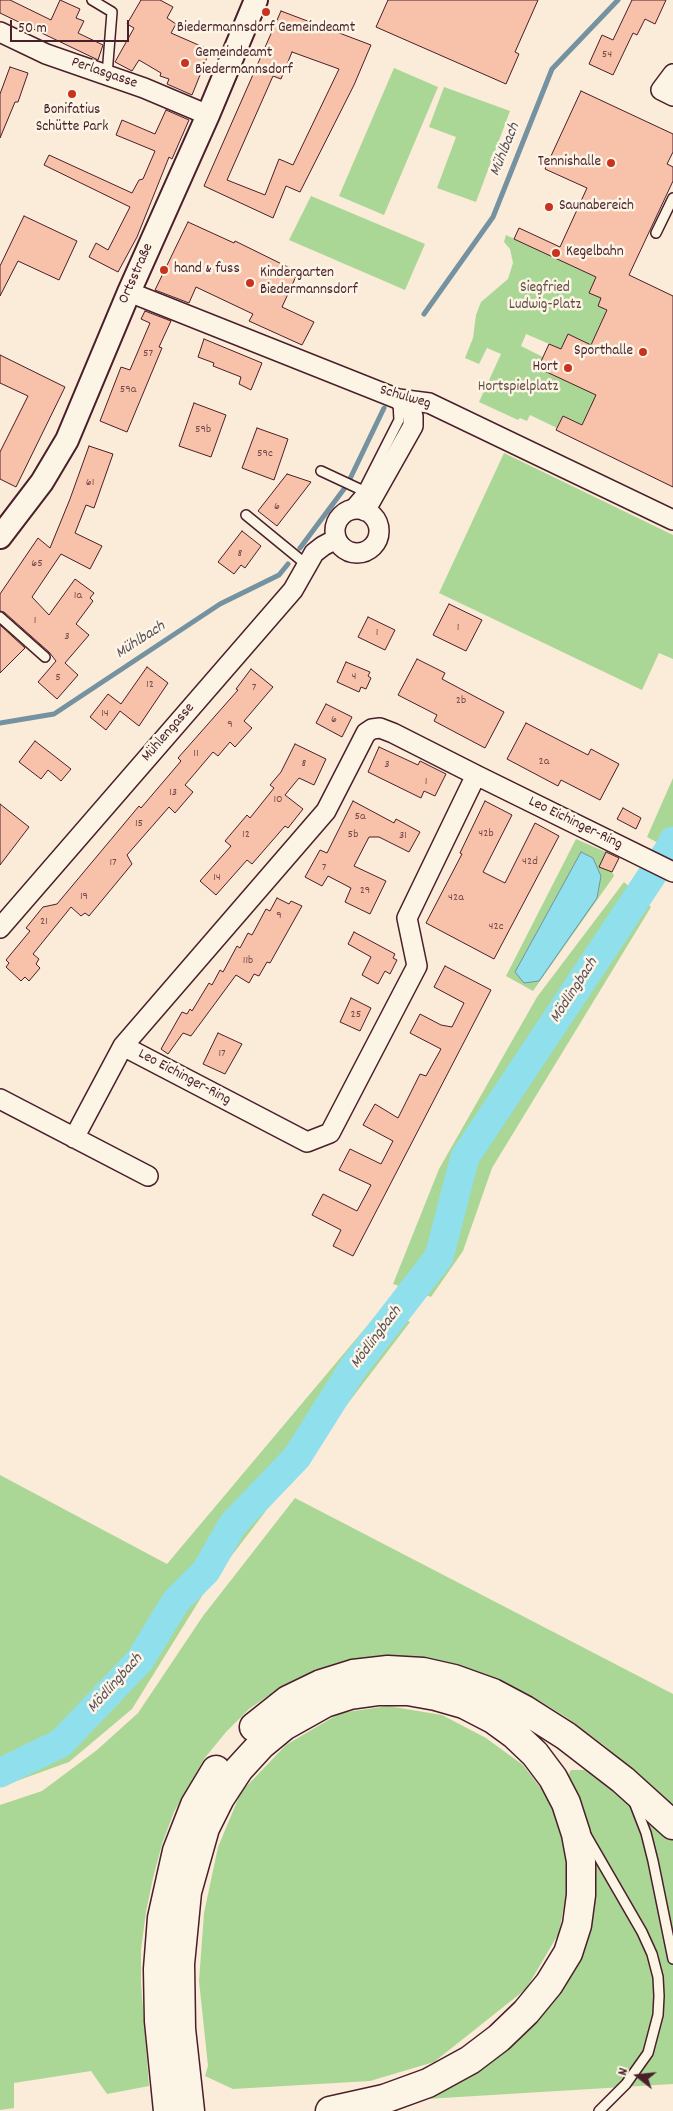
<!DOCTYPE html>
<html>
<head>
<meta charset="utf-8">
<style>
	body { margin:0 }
	#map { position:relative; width:673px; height:2111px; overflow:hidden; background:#fbebd9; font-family:Dekko,sans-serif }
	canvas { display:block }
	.north { position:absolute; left:613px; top:2051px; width:50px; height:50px; -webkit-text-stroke:4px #fcf5e5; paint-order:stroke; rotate:286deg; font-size:14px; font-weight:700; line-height:20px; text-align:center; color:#4a1f2b }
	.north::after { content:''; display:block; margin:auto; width:18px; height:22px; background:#4a1f2b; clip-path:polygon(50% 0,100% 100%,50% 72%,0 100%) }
	.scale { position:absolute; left:10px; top:20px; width:119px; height:22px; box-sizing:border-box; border:2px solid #4a1f2b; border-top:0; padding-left:6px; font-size:15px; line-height:18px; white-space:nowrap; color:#4a1f2b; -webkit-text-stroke:4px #fcf5e5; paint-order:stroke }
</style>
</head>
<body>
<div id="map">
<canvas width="673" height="2111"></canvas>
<div class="north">N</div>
<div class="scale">50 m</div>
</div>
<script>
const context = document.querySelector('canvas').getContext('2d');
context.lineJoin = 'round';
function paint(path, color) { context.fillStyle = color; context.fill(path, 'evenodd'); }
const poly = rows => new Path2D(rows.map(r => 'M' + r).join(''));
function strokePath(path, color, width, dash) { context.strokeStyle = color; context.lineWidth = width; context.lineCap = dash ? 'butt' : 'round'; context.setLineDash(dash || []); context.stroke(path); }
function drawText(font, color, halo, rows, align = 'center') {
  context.font = font + ' Dekko,sans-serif'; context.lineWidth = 5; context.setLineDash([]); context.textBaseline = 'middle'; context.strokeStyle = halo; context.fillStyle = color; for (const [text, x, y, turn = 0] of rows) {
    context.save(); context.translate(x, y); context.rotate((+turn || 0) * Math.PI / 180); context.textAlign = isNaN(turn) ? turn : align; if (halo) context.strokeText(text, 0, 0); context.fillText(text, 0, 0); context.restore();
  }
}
const green = poly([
	[394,68,438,87,384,215,339,196],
	[444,87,510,111,476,202,437,188,456,137,429,127],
	[311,196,425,244,405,290,289,240],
	[506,235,596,277,589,293,601,298,598,306,607,310,591,345,568,335,561,349,526,334,521,346,543,357,538,368,657,421,590,407,582,425,563,416,557,428,530,415,527,421,520,418,518,420,479,402,501,354,487,348,479,364,465,358,473,338,476,315,481,302,508,279,513,263,510,249,504,242],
	[504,453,673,535,673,659,659,653,642,690,439,593],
	[673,778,673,851,647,837],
	[576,839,606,852,600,867,612,872,614,876,533,991,506,976],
	[624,882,651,907,492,1168,463,1251,431,1297,393,1284,439,1169,537,997],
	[383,1307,410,1322,207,1588,132,1709,69,1762,0,1787,0,1475,167,1564],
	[295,1498,673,1694,673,1807,605,1746,566,1717,540,1701,502,1684,328,1668,305,1676,278,1689,249,1709,226,1732,204,1759,174,1812,162,1844,153,1878,146,1912,141,1950,141,1983,149,2086,107,2094,91,2071,14,2083,14,2108,0,2110,0,1805,42,1791,97,1750,138,1713,203,1616],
	[388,1706,442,1715,486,1738,523,1765,549,1799,565,1843,567,1889,559,1933,526,1989,434,2062,370,2081,233,2089,205,2076,208,2066,199,1981,204,1913,218,1847,241,1792,286,1745,340,1713],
	[571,1770,601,1770,673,1835,673,2084,426,2099,425,2097,577,1958,564,1782]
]);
const water = poly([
	[581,852,593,858,601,876,597,898,539,981,524,983,515,972,581,852]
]);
const stream = poly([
	[424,314,493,217,552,69,618,0],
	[300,548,347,485,384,408],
	[0,723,54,714,220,604,279,575,288,564]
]);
const river = poly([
	[0,1773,61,1743,140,1660,176,1601,206,1571,233,1524,297,1457,353,1368,439,1257,465,1157,670,848,673,841]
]);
const building = poly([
	[0,0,10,0,51,20,60,0,80,9,76,18,84,21,78,33,103,45,98,60,0,13,0,0],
	[141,0,160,0,173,7,167,18,176,24,171,33,210,50,192,95,167,84,169,79,160,76,161,73,139,60,132,71,115,62,134,28,127,24,141,0],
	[388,0,538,0,515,52,519,54,506,84,376,27,388,0],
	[632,0,666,0,655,24,645,19,637,35,633,33,613,75,589,64,602,35,613,40,632,0],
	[281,11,371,45,354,85,300,192,286,186,273,218,204,186,281,11],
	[292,52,339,69,293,165,279,159,265,195,227,180,273,76,281,79,292,52],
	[10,67,28,73,18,102,15,102,0,138,0,94,10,67],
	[581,91,673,134,673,152,667,164,673,167,673,181,629,275,673,296,673,487,556,430,563,416,582,425,596,395,538,368,549,344,561,349,568,334,591,345,607,310,598,306,601,298,589,293,596,277,514,239,519,228,560,247,587,188,545,169,581,91],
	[166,110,189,120,172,159,169,157,137,237,118,272,89,257,96,243,108,250,130,207,44,165,49,155,132,193,139,180,143,179,155,151,116,135,122,120,155,134,166,110],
	[24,216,77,241,59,280,18,261,0,296,0,266,24,216],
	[188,222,234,243,235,241,298,272,282,307,314,322,302,345,249,321,253,314,196,287,189,303,155,290,188,222],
	[145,311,171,321,159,347,162,348,127,432,100,421,121,367,130,370,150,323,141,319,145,311],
	[204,339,262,363,251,390,239,384,241,377,213,366,214,363,198,357,204,339],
	[0,355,65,387,16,487,0,479,0,452,28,396,0,383,0,355],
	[194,403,226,415,211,457,179,446,194,403],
	[257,428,288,439,274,480,242,468,257,428],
	[89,446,113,454,94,508,86,505,75,533,102,546,90,569,61,554,32,597,49,615,75,579,94,593,90,598,93,601,76,624,89,635,65,663,78,675,57,699,38,682,56,661,49,652,4,612,0,611,0,594,38,538,50,548,70,499,89,446],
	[287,474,311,482,277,526,258,511,287,474],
	[242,531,261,546,245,568,241,565,234,574,218,562,242,531],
	[449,604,482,620,466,651,433,635,449,604],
	[368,617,395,630,385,650,358,637,368,617],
	[0,625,25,648,0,673,0,625],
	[417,659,445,673,442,679,504,712,485,748,434,721,437,715,398,695,417,659],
	[346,662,370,672,368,676,371,678,366,689,361,687,359,692,337,682,346,662],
	[147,667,168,683,139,726,120,711,106,730,90,717,108,694,121,704,147,667],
	[251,669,273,687,244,721,252,728,235,747,230,742,218,756,213,752,185,785,193,792,175,813,169,807,127,855,132,864,89,916,85,913,81,916,71,907,33,954,39,959,36,964,40,968,29,981,25,977,21,981,6,967,9,963,6,960,30,931,26,928,43,907,57,904,139,806,141,808,181,761,178,758,238,690,236,689,251,669],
	[326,704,352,717,342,737,316,723,326,704],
	[526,723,588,755,591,749,619,764,600,800,561,780,558,786,507,759,526,723],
	[35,741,71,769,61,781,48,770,41,779,19,762,35,741],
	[295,744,326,759,314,785,299,778,285,795,303,809,288,828,285,826,252,864,247,860,216,895,200,881,231,846,225,841,247,815,250,818,274,788,270,785,281,772,295,744],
	[379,747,418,765,420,761,446,774,435,796,424,791,421,798,368,772,379,747],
	[353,801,394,823,396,819,420,832,409,852,379,837,369,837,354,866,386,881,370,914,345,902,351,888,328,876,322,886,305,877,320,850,327,853,353,801],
	[485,801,512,815,483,872,505,883,535,823,559,836,494,959,426,923,462,854,460,853,485,801],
	[0,804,29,827,0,865,0,804],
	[623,808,641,818,636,829,617,819,623,808],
	[606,852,619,858,612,872,599,867,606,852],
	[277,898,289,904,291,901,302,906,270,963,267,962,259,976,254,974,249,983,236,975,191,1036,183,1033,168,1054,161,1049,182,1012,187,1014,190,1009,192,1011,209,983,212,985,220,970,223,972,237,946,240,948,248,933,252,935,266,909,270,911,277,898],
	[354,932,395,954,393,958,397,960,390,974,385,971,378,984,362,975,371,957,348,944,354,932],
	[445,966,491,990,353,1256,333,1246,341,1230,312,1215,323,1194,357,1211,371,1185,339,1170,350,1149,381,1164,393,1141,363,1125,375,1104,398,1118,420,1074,426,1076,441,1049,410,1033,420,1014,441,1025,452,1027,464,1003,434,987,445,966],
	[351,998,371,1008,360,1031,340,1022,351,998],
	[218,1033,242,1044,225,1074,203,1064,218,1033]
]);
const service = poly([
	[92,0,112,12,107,75],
	[656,233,673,198],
	[321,471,366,492],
	[246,515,307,565],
	[340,518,363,491,399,420,398,402],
	[0,617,45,657],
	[634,1802,646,1833,653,1861,673,1959],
	[586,1835,642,1932,652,1954,658,1977,659,1996,658,2015,648,2053,626,2084,599,2111]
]);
const minor = poly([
	[0,32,46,54,144,88,208,115],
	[673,74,661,90,673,96],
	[129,292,398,399,429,403,673,520],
	'335 531a22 22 0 1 1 44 0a22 22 0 1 1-44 0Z',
	[365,511,413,426,413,416,408,408,398,399],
	[476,775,673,872],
	[0,928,293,590,314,553,323,546,336,539],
	[0,1099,148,1176],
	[74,1138,123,1046,326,811,366,733,372,729,380,728,393,733,476,775,407,918,417,966,330,1133,307,1142,123,1046]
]);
const tertiary = poly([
	[0,537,42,482,67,440,129,292,208,115,256,0]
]);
const motorway = poly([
	[254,1727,288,1700,321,1684,353,1674,388,1670,423,1672,454,1679,493,1693,525,1710,566,1736,623,1780,673,1825],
	[168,2111,159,2021,158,1969,162,1918,177,1851,195,1805,216,1770],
	[190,2111,181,2029,180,1964,187,1892,205,1828,220,1798,239,1769,261,1745,284,1726,325,1703,350,1695,379,1691,408,1691,436,1696,464,1704,493,1719,515,1735,535,1754,553,1778,566,1803,576,1834,581,1861,581,1895,577,1925,568,1953,549,1984,526,2012,499,2038,470,2060,428,2083,384,2099,330,2111]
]);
const markers = [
	[266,12,5,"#c8321e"],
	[185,63,5,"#c8321e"],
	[72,94,5,"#c8321e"],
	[611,163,5,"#c8321e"],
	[549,207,5,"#c8321e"],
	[556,253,5,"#c8321e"],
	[164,270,5,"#c8321e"],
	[250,283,5,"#c8321e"],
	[643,352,5,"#c8321e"],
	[568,368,5,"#c8321e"]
];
const numberNames = [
	["54",607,55],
	["57",148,354],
	["59a",128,390],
	["59b",203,430],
	["59c",265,454],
	["61",90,483],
	["6",277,507],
	["8",240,554],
	["65",37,564],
	["1a",78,596],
	["1",35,621],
	["1",458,628],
	["1",377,633],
	["3",67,637],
	["4",354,677],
	["5",58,678],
	["12",150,685],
	["7",254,688],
	["2b",461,701],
	["14",105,714],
	["6",334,720],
	["9",230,725],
	["11",196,754],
	["2a",544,762],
	["8",304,764],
	["3",387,765],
	["1",426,782],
	["13",173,793],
	["10",278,800],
	["5a",360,817],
	["15",139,824],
	["42b",486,834],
	["12",246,835],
	["5b",353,835],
	["31",403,836],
	["42d",530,862],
	["17",113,863],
	["7",324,868],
	["14",217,878],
	["29",365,891],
	["19",84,897],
	["42a",456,898],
	["9",279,916],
	["21",44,922],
	["42c",496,927],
	["11b",248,961],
	["25",356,1015],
	["17",222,1054]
];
const poiNames = [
	["Biedermannsdorf Gemeindeamt",266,29,"center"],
	["Gemeindeamt",195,54],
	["Biedermannsdorf",195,71],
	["Bonifatius",72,111,"center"],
	["Schütte Park",72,128,"center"],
	["Tennishalle",601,163,"right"],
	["Saunabereich",559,207],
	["Kegelbahn",566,253],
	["hand & fuss",174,270],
	["Kindergarten",260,274],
	["Biedermannsdorf",260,291],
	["Sporthalle",633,352,"right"],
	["Hort",558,368,"right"]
];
const streetNames = [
	["Perlasgasse",104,74,19],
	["Ortsstraße",137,274,-66],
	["Schulweg",405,398,16],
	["Mühlengasse",169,733,-49],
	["Leo Eichinger-Ring",575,824,26],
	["Leo Eichinger-Ring",184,1078,28]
];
const parkNames = [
	["Siegfried",545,289],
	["Ludwig-Platz",545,306],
	["Hortspielplatz",518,388]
];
const waterNames = [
	["Mühlbach",506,150,-68],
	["Mühlbach",141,641,-33],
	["Mödlingbach",575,991,-57],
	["Mödlingbach",377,1338,-53],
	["Mödlingbach",116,1684,-48]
];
paint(green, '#abd796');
paint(water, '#90dfec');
strokePath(water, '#74929f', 1);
strokePath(stream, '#74929f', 5);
strokePath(river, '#90dfec', 29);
paint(building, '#f8c2aa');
strokePath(building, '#4a1f2b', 1);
strokePath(service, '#4a1f2b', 12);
strokePath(minor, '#4a1f2b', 22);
strokePath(tertiary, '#4a1f2b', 26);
strokePath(motorway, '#4a1f2b', 31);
strokePath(service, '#fcf5e5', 9);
strokePath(minor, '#fcf5e5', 19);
strokePath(tertiary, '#fcf5e5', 22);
strokePath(motorway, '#fcf5e5', 28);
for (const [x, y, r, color] of markers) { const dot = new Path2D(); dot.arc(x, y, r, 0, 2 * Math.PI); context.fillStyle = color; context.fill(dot); strokePath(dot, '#fcf5e5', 2); }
drawText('12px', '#76484b', null, numberNames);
drawText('15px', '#4a1f2b', '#fcf5e5', poiNames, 'left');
drawText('15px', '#4a1f2b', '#fcf5e5', streetNames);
drawText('15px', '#624d46', '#fcf5e5', parkNames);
drawText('italic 16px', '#5c4f5b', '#fcf5e5', waterNames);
</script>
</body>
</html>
